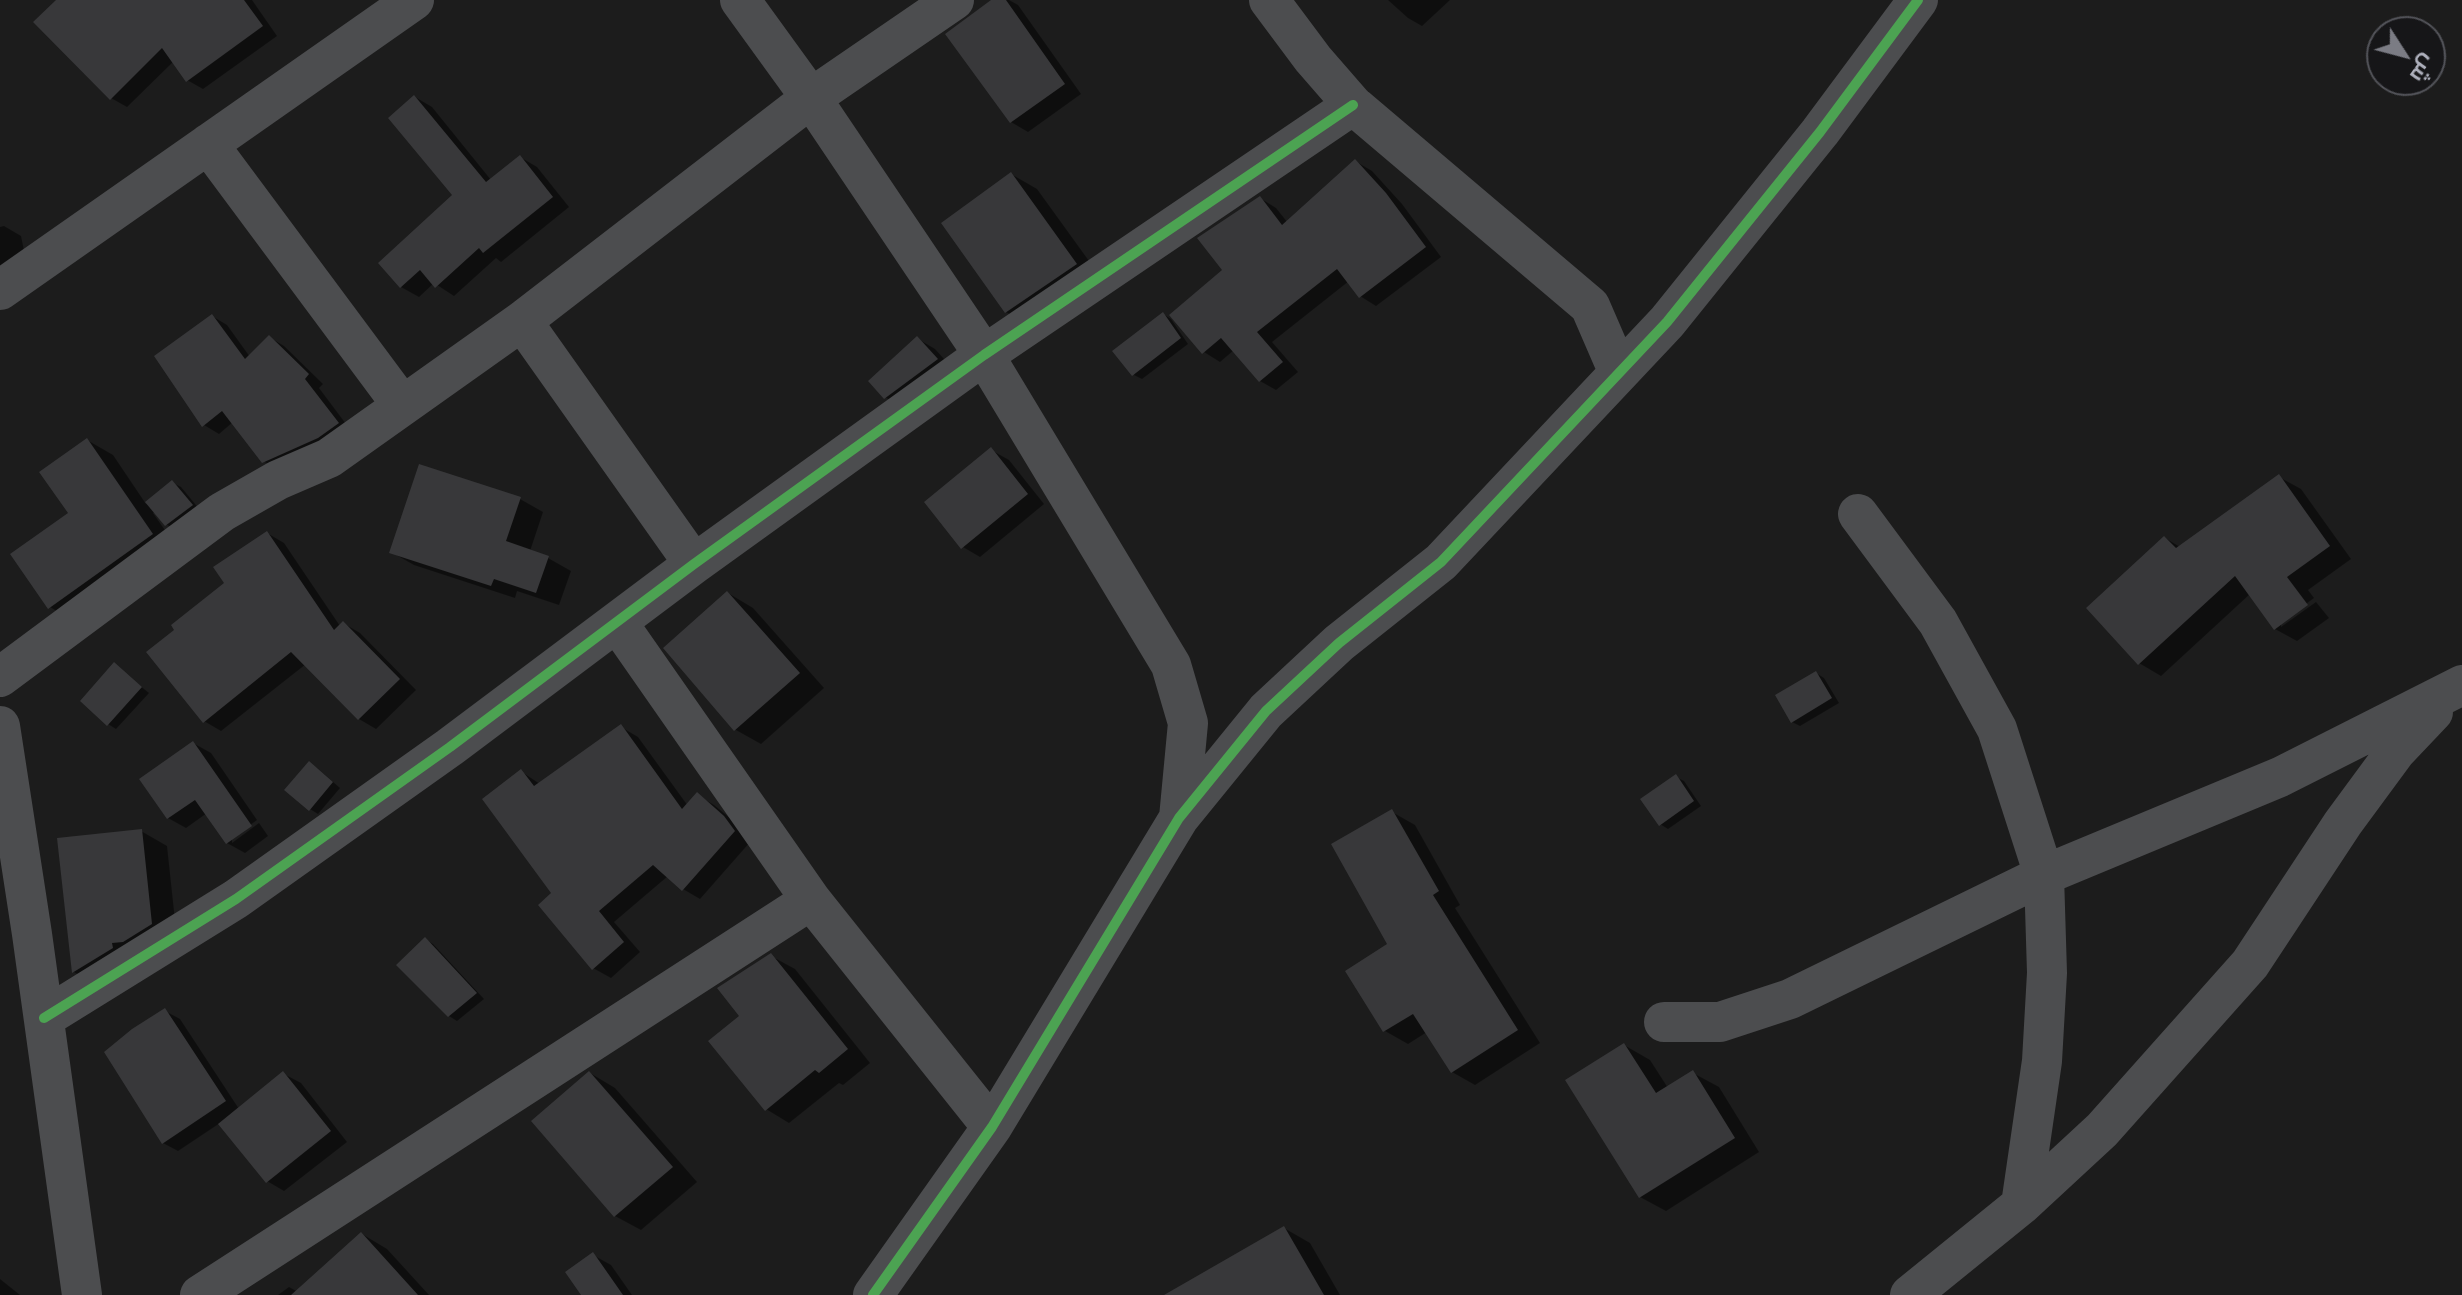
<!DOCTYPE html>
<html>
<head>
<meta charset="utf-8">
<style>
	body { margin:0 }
	#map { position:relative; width:2462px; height:1295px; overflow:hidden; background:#1c1c1c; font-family:"Titillium Web",Cairo,sans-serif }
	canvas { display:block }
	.north { position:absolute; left:2366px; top:16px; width:80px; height:80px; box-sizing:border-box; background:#161618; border:2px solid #53545a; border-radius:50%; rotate:126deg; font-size:22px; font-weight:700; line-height:32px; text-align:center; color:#aeb0bc }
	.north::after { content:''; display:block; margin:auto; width:28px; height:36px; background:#7b7c84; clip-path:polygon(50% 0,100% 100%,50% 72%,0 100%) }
</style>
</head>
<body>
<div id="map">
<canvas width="2462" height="1295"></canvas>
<div class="north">ش</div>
</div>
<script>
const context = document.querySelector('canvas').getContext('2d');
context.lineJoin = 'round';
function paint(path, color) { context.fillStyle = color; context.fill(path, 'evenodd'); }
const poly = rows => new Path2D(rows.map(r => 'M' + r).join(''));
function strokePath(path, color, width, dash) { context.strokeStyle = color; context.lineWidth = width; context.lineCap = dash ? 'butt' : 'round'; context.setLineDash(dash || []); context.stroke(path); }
const shadow = poly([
	[59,0,252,0,277,36,203,89,187,80,174,61,127,107,111,98],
	[994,0,1009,0,1018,5,1081,94,1028,132,1011,122],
	[1388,0,1450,0,1422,26,1408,18],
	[415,97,432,107,491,180,520,157,537,167,569,207,501,262,496,258,454,296,434,283,419,297,401,287,454,196],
	[1355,161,1372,171,1402,204,1441,257,1376,306,1360,296,1349,281,1272,342,1298,372,1276,390,1260,381,1234,350,1220,362,1204,352,1225,270,1260,198,1276,208,1288,223],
	[1011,174,1037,189,1102,279,1032,326,1006,312],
	[4,226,21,236,27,265,0,284,0,227],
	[1163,314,1171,319,1188,344,1142,379,1134,375],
	[212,316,227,325,250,357,269,337,284,346,323,384,319,388,352,432,279,470,263,461,233,422,219,434,204,425],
	[918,339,935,349,954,370,902,407,885,397],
	[87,440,113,455,146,504,173,483,181,487,200,510,174,529,166,524,156,511,153,513,178,549,75,622,50,607],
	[991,450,1009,460,1044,504,980,557,963,547],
	[2279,477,2301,489,2351,559,2308,590,2314,598,2281,622,2281,627,2316,602,2329,618,2297,641,2275,629,2250,594,2161,676,2139,663,2165,538,2180,547],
	[520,499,543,512,530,551,548,558,571,571,559,605,517,591,515,598,414,565,391,552],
	[267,533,284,543,340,626,343,623,360,633,416,690,376,729,359,719,306,664,221,731,204,721,227,584],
	[728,593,753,608,824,688,761,744,736,730,666,648],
	[114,665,149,693,116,729,108,724],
	[1816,673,1824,678,1839,703,1800,726,1792,722],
	[621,727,638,737,688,806,697,795,714,805,742,828,751,841,700,899,683,889,668,876,614,922,640,952,611,978,593,968,554,893,522,772,540,784],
	[193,743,211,753,257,820,232,838,232,843,259,823,268,836,245,853,227,843,207,813,186,828,168,818],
	[317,768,340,788,318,814,310,809],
	[1676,777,1684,781,1701,806,1668,829,1660,824],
	[1392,812,1415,825,1460,905,1455,908,1540,1043,1475,1085,1452,1072,1427,1032,1408,1044,1385,1031,1348,972,1390,945],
	[141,831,167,846,177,939,99,987,74,972,60,840],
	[425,939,433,944,484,999,457,1021,449,1016],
	[771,956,795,969,870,1063,843,1085,839,1083,789,1123,766,1109],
	[165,1011,180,1019,239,1109,284,1074,301,1083,347,1142,284,1191,267,1181,220,1123,178,1151,163,1143],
	[1624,1045,1650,1060,1668,1088,1693,1073,1719,1087,1759,1152,1666,1211,1640,1197],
	[590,1073,615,1088,697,1182,641,1230,615,1216],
	[1284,1228,1310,1243,1340,1295,1179,1295],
	[362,1234,387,1249,429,1295,278,1295,289,1287,298,1292],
	[593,1255,611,1265,632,1295,583,1295],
	[0,1279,20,1295,0,1295]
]);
const building = poly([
	[56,0,244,0,263,26,186,82,162,48,110,100,33,22],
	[991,0,1006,0,1065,84,1010,123,945,34],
	[414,95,486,182,520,155,553,197,483,253,479,248,435,288,420,270,400,288,378,263,452,195,388,118],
	[1355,159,1386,193,1426,247,1359,298,1337,269,1257,332,1283,362,1259,382,1221,338,1202,354,1169,315,1222,270,1197,238,1260,196,1282,225],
	[1011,172,1077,264,1005,313,941,223],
	[1163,312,1181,338,1132,376,1112,351],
	[212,314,245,359,269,335,309,374,305,379,339,423,318,438,262,463,222,411,202,427,154,356],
	[917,336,938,359,884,399,868,381],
	[87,438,153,534,48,609,10,554,68,513,39,472],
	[991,447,1028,494,961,549,924,502],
	[419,464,521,497,506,541,549,556,536,593,494,579,491,586,389,553],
	[2279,474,2330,546,2287,577,2308,605,2274,630,2235,576,2138,665,2086,608,2164,536,2176,548],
	[172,480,193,505,165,526,145,502],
	[267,531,334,630,343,621,400,679,358,720,291,652,203,723,146,652,174,630,171,625,224,583,213,567],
	[727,591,800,673,734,731,663,648],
	[114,662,142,687,107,726,80,701],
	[1816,671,1832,698,1791,723,1775,695],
	[621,724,682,809,697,792,724,816,735,831,682,891,653,865,599,911,624,942,592,970,538,905,551,893,482,799,521,769,534,786],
	[193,741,252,826,226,844,195,800,167,819,139,779],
	[309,761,333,782,309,811,284,790],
	[1676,774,1694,801,1659,826,1640,799],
	[1392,809,1439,891,1433,895,1518,1030,1451,1073,1413,1014,1383,1032,1345,971,1387,944,1331,844],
	[142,829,152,924,123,942,112,943,113,948,72,973,57,838],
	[425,937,477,993,448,1017,396,965],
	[771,953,848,1049,819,1073,815,1070,765,1111,708,1041,739,1016,717,988],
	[165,1008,226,1101,162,1144,104,1052,132,1029],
	[1624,1043,1656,1093,1693,1070,1735,1138,1639,1198,1565,1080],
	[283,1071,331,1131,266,1183,218,1124],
	[589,1071,673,1167,614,1217,531,1121],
	[1284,1226,1324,1295,1164,1295],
	[361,1232,418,1295,291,1295],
	[593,1252,623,1295,581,1295,565,1272]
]);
const street = poly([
	[740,0,811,98,984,355,1171,665,1188,723,1179,818],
	[1269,0,1313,59,1353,105,1590,306,1619,373],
	[208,144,402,405],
	[0,290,414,0],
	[522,321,694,564],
	[1858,514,1938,622,1997,729,2044,875,2047,973,2042,1061,2021,1205],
	[617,622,811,900,992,1127],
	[0,677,222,512,278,480,329,458,522,321,811,98,954,0],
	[0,726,32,934,82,1295],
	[44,1018,236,899,450,747,694,564,984,355,1353,105],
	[1664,1022,1720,1022,1790,999,2044,875,2280,777,2462,685],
	[200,1295,811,900],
	[873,1295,992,1127,1179,818,1266,711,1339,643,1441,562,1667,322,1820,132,1918,0],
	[1910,1295,2021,1205,2102,1130,2250,964,2343,823,2396,751,2433,712]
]);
const cycleway = poly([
	[44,1018,236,899,450,747,694,564,984,355,1353,105],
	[873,1295,992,1127,1179,818,1266,711,1339,643,1441,562,1667,322,1820,132,1918,0]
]);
paint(shadow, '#0007');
paint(building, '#38383a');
strokePath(street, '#4c4d4f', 40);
strokePath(cycleway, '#4ca352', 10);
</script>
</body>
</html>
